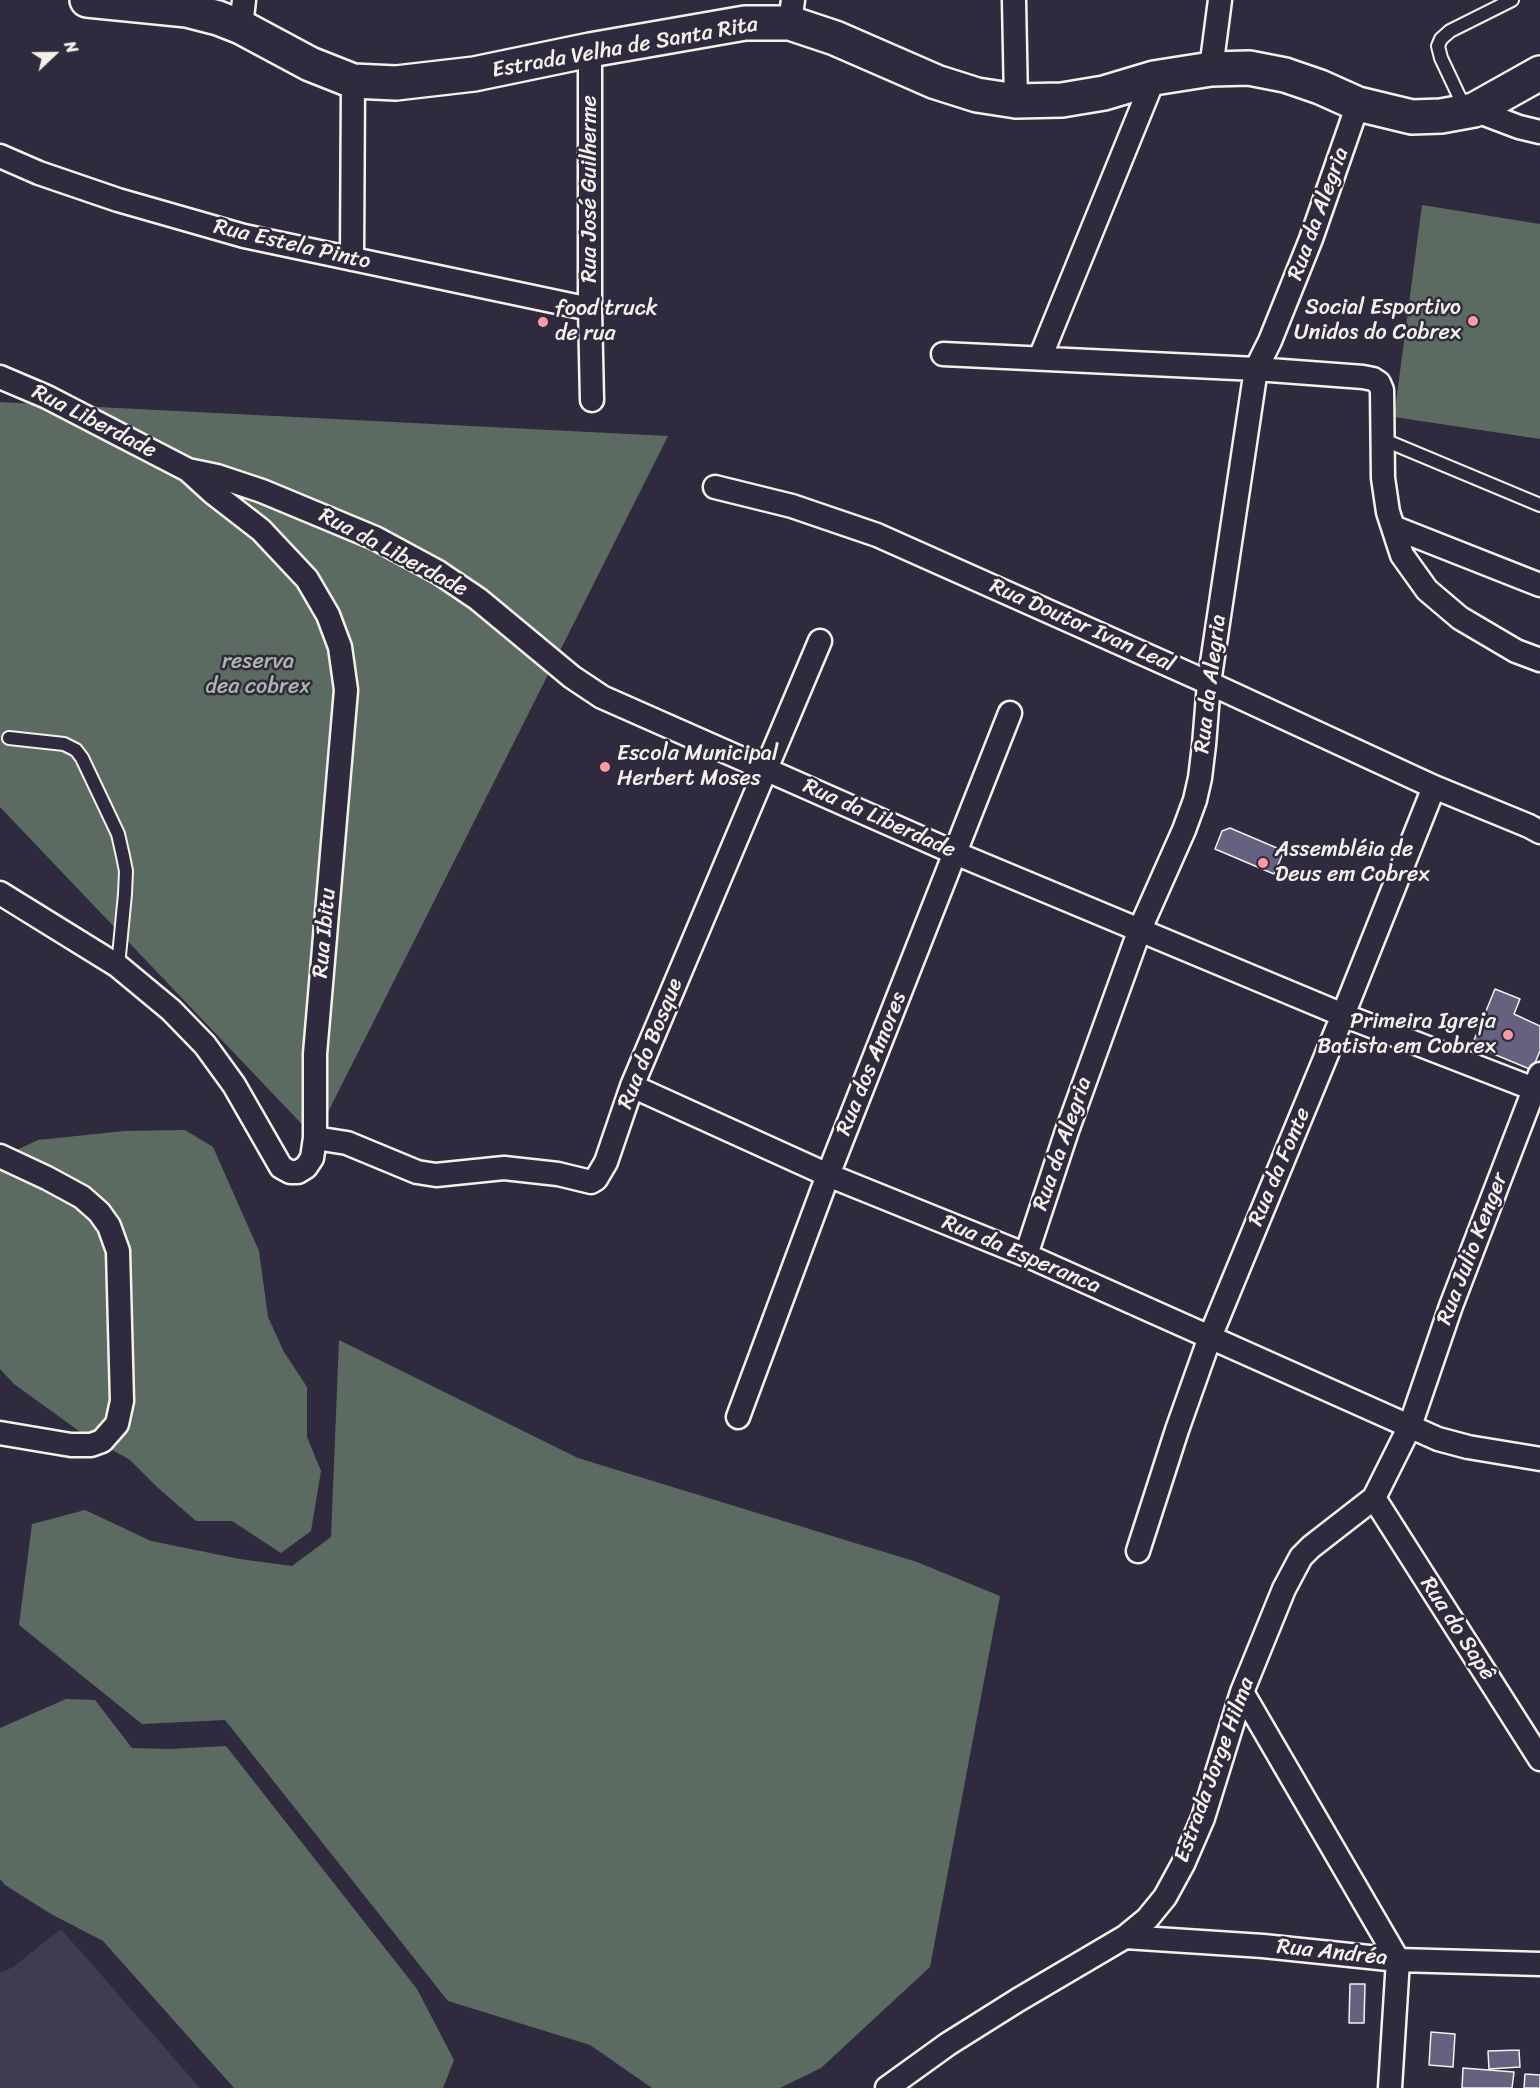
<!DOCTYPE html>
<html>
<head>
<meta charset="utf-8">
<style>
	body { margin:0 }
	#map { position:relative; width:1540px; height:2088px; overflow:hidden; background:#2f2a3d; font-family:Sriracha,sans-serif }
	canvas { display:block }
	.north { position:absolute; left:24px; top:24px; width:60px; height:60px; -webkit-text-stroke:4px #2f2a3d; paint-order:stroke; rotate:68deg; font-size:16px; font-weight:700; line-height:24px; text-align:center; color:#f4f1e8 }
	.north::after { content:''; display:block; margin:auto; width:21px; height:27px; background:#f4f1e8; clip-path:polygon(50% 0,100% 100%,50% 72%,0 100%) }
</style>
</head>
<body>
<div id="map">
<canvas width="1540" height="2088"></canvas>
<div class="north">N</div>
</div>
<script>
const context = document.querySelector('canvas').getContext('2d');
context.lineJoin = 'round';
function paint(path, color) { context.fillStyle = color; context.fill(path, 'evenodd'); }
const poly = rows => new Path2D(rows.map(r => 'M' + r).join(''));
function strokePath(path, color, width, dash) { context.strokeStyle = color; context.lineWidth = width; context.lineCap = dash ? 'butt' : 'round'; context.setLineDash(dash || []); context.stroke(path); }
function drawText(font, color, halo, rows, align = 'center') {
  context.font = font + ' Sriracha,sans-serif'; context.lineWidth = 5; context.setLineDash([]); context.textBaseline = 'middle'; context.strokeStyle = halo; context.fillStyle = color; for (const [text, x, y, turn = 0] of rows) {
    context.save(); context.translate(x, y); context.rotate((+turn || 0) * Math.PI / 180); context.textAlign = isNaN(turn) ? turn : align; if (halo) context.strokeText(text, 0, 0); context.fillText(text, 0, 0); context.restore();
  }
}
const built = poly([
	[61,1929,200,2088,0,2088,0,1973,13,1967]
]);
const green = poly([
	[1422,205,1540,224,1540,439,1394,417],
	[0,402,668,436,315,1138,0,807],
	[185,1130,213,1147,259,1251,268,1317,284,1352,307,1387,307,1437,321,1471,311,1531,281,1553,232,1521,196,1521,157,1487,130,1460,79,1431,14,1384,0,1369,0,1158,38,1140,124,1131],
	[339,1340,578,1458,917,1562,1000,1596,930,1967,821,2068,780,2088,652,2088,590,2045,448,2001,225,1720,142,1724,19,1625,32,1524,85,1510,151,1541,240,1559,292,1566,331,1537],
	[66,1699,95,1700,132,1748,170,1749,226,1746,417,1989,454,2060,443,2088,234,2088,103,1941,51,1914,5,1885,0,1879,0,1728]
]);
const building = poly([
	[1230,828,1284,851,1274,874,1215,849,1222,831,1230,828],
	[1495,989,1520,999,1514,1014,1540,1026,1540,1051,1532,1070,1472,1045,1495,989],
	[1350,1984,1365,1984,1364,2023,1349,2023,1350,1984],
	[1431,2032,1455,2034,1453,2067,1429,2065,1431,2032],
	[1519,2050,1520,2067,1489,2069,1488,2051,1519,2050],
	[1463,2068,1514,2072,1512,2088,1462,2088,1463,2068],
	[1525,2074,1540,2075,1540,2088,1524,2088,1525,2074]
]);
const lane = poly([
	[1466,111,1441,58,1438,46,1441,39,1450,31,1512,0],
	[1382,439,1540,505],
	[9,738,64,744,76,750,82,758,118,834,123,856,126,871,125,894,118,966]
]);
const street = poly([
	[1014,0,1016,101],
	[790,23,793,0],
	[241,27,244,0],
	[590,50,590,309,592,400],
	[1211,69,1220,0],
	[1474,110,1519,127,1540,132],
	[0,156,39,173,118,200,244,236,590,309],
	[352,259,353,81],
	[943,354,1256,369,1363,377,1373,379,1379,383,1382,390,1383,478,1388,512,1402,555,1427,590,1460,618,1516,651,1540,660],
	[1040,358,1154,78],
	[0,377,47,397,188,470,217,476,262,491,375,538,438,572,478,599,572,677,602,697,955,853,1343,1015,1534,1089],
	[715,487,792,506,877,535,1209,683,1434,787,1529,826,1540,832],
	[1393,527,1540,585],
	[0,893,118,966,171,1010,205,1045,234,1085,281,1167,290,1172,298,1172,306,1167,312,1158,315,1138,315,1054,346,690,340,647,328,615,307,579,261,530,212,492,189,471],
	[632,1086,828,1175,1026,1255,1438,1439,1468,1447,1540,1459],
	[315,1138,347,1143,417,1172,436,1175,504,1168,558,1174,591,1182,596,1179,606,1162,632,1086,820,641],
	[0,1156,47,1178,82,1197,99,1212,109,1226,118,1251,122,1401,117,1424,102,1441,91,1445,71,1445,0,1433],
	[1026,1255,1067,1131,1140,929,1184,830,1195,800,1200,778,1204,745,1209,683,1256,369,1270,341,1311,239,1358,104],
	[738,1417,828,1175,1010,713],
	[1374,1498,1540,1759],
	[1138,1551,1177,1430,1210,1337,1343,1015,1434,787],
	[1242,1692,1398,1960,1390,2088],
	[1125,1937,1263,1946,1398,1960,1540,1964],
	[887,2088,948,2044,1018,2000,1125,1937,1147,1919,1165,1897,1183,1864,1203,1818,1242,1692,1284,1589,1301,1557,1311,1547,1374,1498,1410,1426,1451,1306,1540,1074]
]);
const secondary = poly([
	[87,0,187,10,218,18,241,27,310,64,353,81,396,83,474,74,590,50,745,23,790,23,835,38,936,82,977,95,1016,101,1062,100,1104,93,1154,78,1211,69,1249,68,1285,75,1320,87,1358,104,1412,117,1441,116,1474,110,1540,73]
]);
const markers = [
	[1473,321,6,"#ff9aa2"],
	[543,322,6,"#ff9aa2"],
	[605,767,6,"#ff9aa2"],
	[1263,863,6,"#ff9aa2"],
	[1508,1035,6,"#ff9aa2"]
];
const streetNames = [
	["Estrada Velha de Santa Rita",625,48,-10],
	["Rua José Guilherme",590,189,-90],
	["Rua da Alegria",1319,214,-70],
	["Rua Estela Pinto",292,245,13],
	["Rua Liberdade",94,422,27],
	["Rua da Liberdade",393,553,28],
	["Rua Doutor Ivan Leal",1082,626,24],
	["Rua da Alegria",1211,684,-83],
	["Rua da Liberdade",879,819,24],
	["Rua Ibitu",325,933,-85],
	["Rua do Bosque",651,1044,-68],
	["Rua dos Amores",872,1064,-68],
	["Rua da Alegria",1063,1144,-71],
	["Rua da Fonte",1280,1167,-67],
	["Rua Julio Kenger",1473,1249,-69],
	["Rua da Esperanca",1021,1255,23],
	["Rua do Sapê",1457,1629,57],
	["Estrada Jorge Hilma",1215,1770,-70],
	["Rua Andréa",1332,1953,6]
];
const poiNames = [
	["Social Esportivo",1461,308,"right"],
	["Unidos do Cobrex",1461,333,"right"],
	["food truck",555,309],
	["de rua",555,334],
	["Escola Municipal",617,754],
	["Herbert Moses",617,779],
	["Assembléia de",1275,850],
	["Deus em Cobrex",1275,875],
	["Primeira Igreja",1496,1022,"right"],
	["Batista em Cobrex",1496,1047,"right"]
];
const parkNames = [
	["reserva",258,662],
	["dea cobrex",258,687]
];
paint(built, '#3f3b51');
paint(green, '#5c6b61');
paint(building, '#656280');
strokePath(building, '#f4f1e8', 1.5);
strokePath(lane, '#f4f1e8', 16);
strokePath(street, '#f4f1e8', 27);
strokePath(secondary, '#f4f1e8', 38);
strokePath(lane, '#2f2a3d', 12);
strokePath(street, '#2f2a3d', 22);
strokePath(secondary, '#2f2a3d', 33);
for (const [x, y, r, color] of markers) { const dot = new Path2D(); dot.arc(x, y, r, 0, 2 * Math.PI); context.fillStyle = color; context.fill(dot); strokePath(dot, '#2f2a3d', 2); }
drawText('22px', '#f4f1e8', '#2f2a3d', streetNames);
drawText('22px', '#f4f1e8', '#2f2a3d', poiNames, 'left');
drawText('22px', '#b0b5ab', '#2f2a3d', parkNames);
</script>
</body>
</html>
